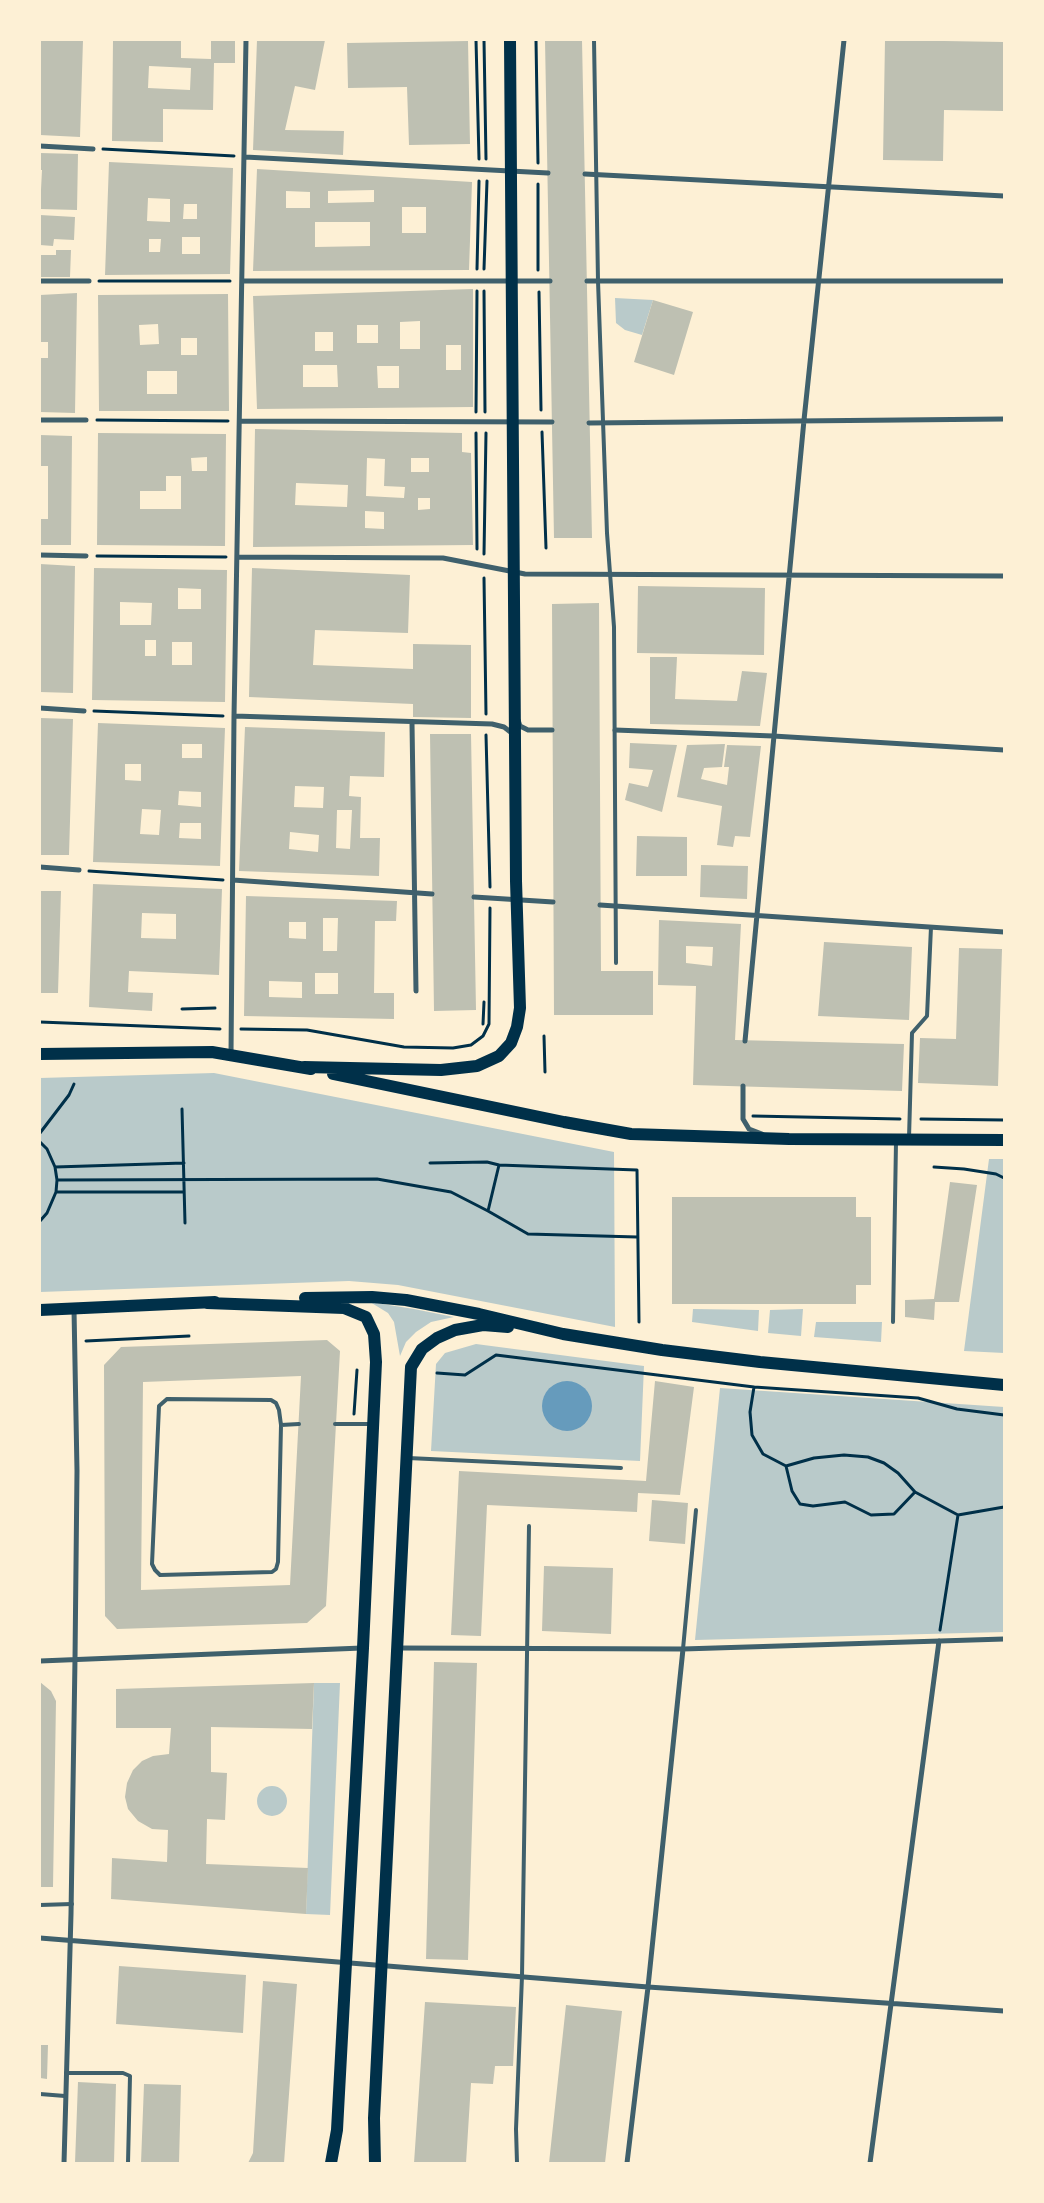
<!DOCTYPE html>
<html>
<head>
<meta charset="utf-8">
<style>
	body { margin:0 }
	#map { position:relative; width:1044px; height:2203px; overflow:hidden; background:#fdf0d5; font-family:Montserrat,sans-serif }
	canvas { display:block }
	.frame { position:absolute; inset:0; border:41px solid #fdf0d5; pointer-events:none }
</style>
</head>
<body>
<div id="map">
<canvas width="1044" height="2203"></canvas>
<div class="frame"></div>
</div>
<script>
const context = document.querySelector('canvas').getContext('2d');
context.lineJoin = 'round';
function paint(path, color) { context.fillStyle = color; context.fill(path, 'evenodd'); }
const poly = rows => new Path2D(rows.map(r => 'M' + r).join(''));
function strokePath(path, color, width, dash) { context.strokeStyle = color; context.lineWidth = width; context.lineCap = dash ? 'butt' : 'round'; context.setLineDash(dash || []); context.stroke(path); }
const green = poly([
	[615,298,653,300,642,335,625,330,616,323],
	[214,1073,614,1152,615,1327,398,1285,349,1281,40,1292,40,1078],
	[989,1159,1004,1159,1004,1353,964,1351],
	[370,1302,414,1309,454,1317,431,1322,416,1332,406,1342,400,1356,394,1322,388,1313],
	[693,1309,759,1310,758,1331,692,1322],
	[803,1309,801,1336,768,1333,770,1310],
	[816,1322,882,1322,881,1342,814,1337],
	[476,1344,644,1366,640,1461,431,1451,436,1364,445,1353],
	[720,1388,1004,1407,1004,1632,695,1640],
	[314,1683,340,1683,330,1915,306,1914],
	'257 1801a15 15 0 1 1 30 0a15 15 0 1 1-30 0Z'
]);
const water = poly([
	'542 1406a25 25 0 1 1 50 0a25 25 0 1 1-50 0Z'
]);
const building = poly([
	[40,40,83,40,80,137,40,135],
	[113,40,181,40,181,58,211,59,211,40,235,40,235,63,214,63,213,110,163,109,163,142,112,141],
	[149,66,191,68,190,90,148,88],
	[257,40,325,40,315,90,295,86,285,130,344,131,343,155,253,150],
	[545,40,582,40,592,538,554,538],
	[885,40,1004,42,1004,111,944,110,943,161,883,160],
	[468,41,470,144,409,145,407,87,348,88,347,43],
	[40,153,78,154,77,210,40,209,42,170,40,170],
	[109,162,233,168,230,274,105,275],
	[148,198,170,199,170,222,147,221],
	[184,204,197,204,197,219,183,219],
	[182,237,200,237,200,254,182,254],
	[149,239,161,239,160,252,149,252],
	[257,169,472,182,469,270,253,271],
	[374,190,374,202,328,203,328,191],
	[286,191,310,192,310,208,286,208],
	[402,207,426,207,426,233,402,233],
	[315,222,370,222,370,246,315,247],
	[40,215,75,217,74,240,54,239,53,246,40,245],
	[56,250,71,250,70,277,40,277,40,255,56,255],
	[473,289,473,407,257,409,253,296],
	[420,321,420,349,400,349,400,322],
	[357,325,378,325,378,343,357,343],
	[315,332,333,332,333,351,315,351],
	[446,345,461,345,461,370,446,370],
	[303,365,337,365,338,387,303,387],
	[377,366,399,366,399,388,378,388],
	[77,293,75,413,40,412,40,358,48,358,48,342,40,342,40,295],
	[228,294,229,411,99,411,98,295],
	[158,324,159,344,140,345,139,325],
	[181,338,197,338,197,355,181,355],
	[147,371,177,371,177,394,147,394],
	[653,300,693,312,674,375,634,362],
	[255,429,462,433,462,452,471,453,473,545,253,547],
	[367,458,385,459,384,486,405,487,404,498,366,496],
	[411,458,429,458,429,472,411,472],
	[296,483,348,485,347,507,295,505],
	[418,498,430,498,430,509,418,510],
	[365,511,384,512,384,529,365,528],
	[98,433,226,434,225,546,97,545],
	[207,457,207,471,192,471,191,458],
	[166,476,181,476,181,509,140,509,140,491,166,491],
	[40,435,72,436,71,545,40,545,40,519,48,519,48,466,40,466],
	[40,564,75,566,73,693,40,692],
	[94,568,227,570,225,702,92,700],
	[178,588,201,589,201,609,178,609],
	[120,602,152,603,151,625,120,625],
	[145,640,156,640,156,656,145,656],
	[172,642,192,642,192,665,172,665],
	[252,568,410,575,408,633,315,630,313,665,413,669,413,644,471,645,471,718,413,717,413,704,249,697],
	[638,586,765,588,764,655,637,653],
	[599,603,601,971,653,971,653,1015,554,1015,552,604],
	[650,657,677,657,675,699,737,701,742,671,767,673,760,726,650,724],
	[40,718,73,719,69,855,40,855],
	[98,723,225,728,220,866,93,862],
	[182,744,202,744,202,758,182,758],
	[125,764,141,764,141,781,125,780],
	[179,791,201,792,201,807,178,805],
	[142,809,161,810,159,835,140,834],
	[180,823,201,823,201,839,179,838],
	[245,727,385,732,384,777,350,776,349,796,361,797,360,838,380,838,379,876,239,871],
	[295,786,324,787,323,808,294,807],
	[337,810,352,810,350,849,336,848],
	[290,832,319,835,318,852,289,849],
	[430,734,471,734,476,1010,434,1011],
	[630,743,677,745,662,812,625,800,629,783,648,787,653,770,629,768],
	[725,744,722,767,704,768,701,779,727,785,729,767,724,767,727,745,761,746,750,837,735,836,733,847,717,845,722,806,677,797,687,745],
	[637,836,687,837,687,876,636,876],
	[701,865,748,866,747,899,700,897],
	[93,884,222,889,219,975,129,971,128,992,153,993,152,1011,89,1007],
	[142,913,176,914,176,939,141,938],
	[40,891,61,891,58,993,40,993],
	[246,896,397,901,396,921,375,921,374,993,394,993,394,1019,244,1016],
	[323,918,338,918,337,951,323,951],
	[289,922,306,922,306,939,289,938],
	[315,973,338,973,338,994,315,994],
	[269,981,302,982,302,998,269,997],
	[659,920,741,924,735,1040,904,1044,902,1091,693,1085,696,986,658,985],
	[686,946,713,947,712,966,686,963],
	[824,942,912,947,909,1020,818,1016],
	[959,948,1002,949,998,1086,918,1083,920,1038,956,1039],
	[950,1182,977,1185,959,1302,935,1302,934,1320,905,1317,905,1300,934,1299],
	[672,1197,856,1197,856,1217,871,1217,871,1285,856,1285,856,1304,672,1304],
	[327,1340,340,1351,326,1606,307,1623,117,1629,105,1616,104,1365,121,1347],
	[301,1376,290,1585,141,1590,143,1382],
	[655,1381,694,1387,680,1495,638,1493,637,1512,487,1505,481,1636,451,1635,459,1471,646,1481],
	[652,1500,688,1503,685,1544,649,1541],
	[544,1566,613,1568,611,1634,542,1631],
	[434,1662,477,1663,468,1960,426,1959],
	[40,1682,51,1691,56,1701,53,1887,40,1887],
	[314,1683,312,1729,211,1727,211,1772,227,1773,225,1820,207,1819,206,1864,308,1868,306,1914,111,1899,112,1858,167,1862,168,1830,152,1829,138,1821,128,1809,125,1797,127,1783,133,1770,142,1761,153,1756,169,1754,171,1728,116,1728,116,1689],
	[119,1966,246,1975,243,2033,116,2024],
	[263,1981,297,1984,284,2163,248,2163,253,2153],
	[425,2002,516,2007,513,2066,495,2066,493,2084,471,2083,466,2163,414,2163],
	[566,2005,622,2011,605,2163,549,2163],
	[40,2045,48,2045,47,2079,40,2078],
	[78,2082,116,2084,114,2163,75,2163],
	[144,2084,181,2085,179,2163,141,2163]
]);
const path = poly([
	[476,40,479,159],
	[484,40,486,159],
	[536,40,538,163],
	[103,149,234,156],
	[538,184,538,270],
	[477,269,479,181],
	[484,269,487,181],
	[99,281,230,281],
	[484,291,485,412],
	[539,292,541,410],
	[476,412,477,291],
	[97,420,228,421],
	[542,432,546,548],
	[476,433,477,549],
	[484,554,486,433],
	[97,556,226,557],
	[484,578,486,714],
	[94,711,223,716],
	[486,735,490,887],
	[89,871,223,880],
	[182,1009,215,1008],
	[40,1022,220,1029],
	[483,1024,484,1002],
	[241,1029,307,1030,404,1047,453,1048,471,1045,483,1036,489,1024,490,908],
	[544,1036,545,1072],
	[182,1109,185,1223],
	[753,1116,900,1119],
	[921,1119,1004,1120],
	[40,1133,69,1095,74,1084],
	[40,1142,47,1149,55,1167,57,1180,56,1192,47,1213,40,1221],
	[430,1163,487,1162,499,1165],
	[55,1167,184,1163],
	[934,1167,964,1169,996,1174,1004,1178],
	[57,1180,377,1179,451,1192,488,1211,499,1165,637,1170,639,1322],
	[56,1192,184,1192],
	[488,1211,528,1234,637,1237],
	[86,1341,189,1336],
	[437,1373,465,1375,496,1355,754,1387,918,1398,957,1409,1004,1415],
	[754,1387,750,1412,752,1435,763,1454,786,1466,814,1458,844,1455,868,1457,884,1463,898,1473,915,1492,958,1515,1004,1507],
	[354,1414,357,1370],
	[786,1466,792,1491,800,1504,813,1506,845,1502,871,1515,894,1514,915,1492],
	[940,1630,958,1515]
]);
const service = poly([
	[594,40,598,281,607,533,614,627,616,963],
	[909,1138,912,1033,927,1016,931,927],
	[893,1322,896,1142],
	[167,1399,271,1400,276,1403,279,1410,281,1425,278,1562,276,1569,272,1572,160,1575,155,1570,152,1564,159,1406,167,1399],
	[335,1424,370,1424],
	[281,1425,299,1424],
	[408,1458,621,1468],
	[683,1649,696,1510],
	[40,1905,72,1904],
	[66,2073,123,2073,130,2076,128,2163],
	[40,2094,65,2096],
	[517,2163,516,2129,522,1976,529,1526]
]);
const minor = poly([
	[40,146,93,149],
	[245,157,548,173],
	[585,174,1004,196],
	[40,281,89,281],
	[243,281,550,281],
	[587,281,1004,281],
	[40,420,86,420],
	[240,421,552,422],
	[589,423,1004,419],
	[40,555,86,556],
	[237,557,443,558,525,574,1004,576],
	[40,708,84,711],
	[234,716,492,724,504,727,513,734],
	[518,720,520,726,528,730,552,730],
	[412,723,416,991],
	[615,730,773,736,1004,750],
	[40,867,79,870],
	[233,880,432,894],
	[474,897,553,902],
	[600,905,1004,932],
	[745,1041,804,420,844,40],
	[231,1054,234,716,246,40],
	[743,1086,743,1119,749,1129,762,1134],
	[397,1648,683,1649,1004,1639],
	[40,1661,362,1648],
	[40,1938,648,1987,1004,2011],
	[64,2163,71,1914,75,1659,77,1471,74,1309],
	[627,2163,648,1987,683,1649],
	[870,2163,939,1641]
]);
const primary = poly([
	[40,1054,212,1052,311,1069],
	[304,1067,441,1070,477,1066,499,1056,511,1043,517,1027,520,1008,516,881,510,40],
	[333,1074,564,1122,631,1134,789,1139,1004,1140],
	[305,1298,372,1297,406,1300,479,1314,563,1334,662,1350,760,1362,1004,1385],
	[207,1303,344,1308,366,1317,374,1334,376,1362,363,1648,337,2130,331,2163],
	[40,1310,215,1302],
	[375,2163,374,2118,411,1367,422,1349,437,1338,455,1330,483,1325,508,1327]
]);
paint(green, '#b9caca');
paint(water, '#669bbc');
paint(building, '#bec0b2');
strokePath(path, '#003049', 3);
strokePath(service, '#3f606c', 4);
strokePath(minor, '#3f606c', 5);
strokePath(primary, '#003049', 12);
</script>
</body>
</html>
